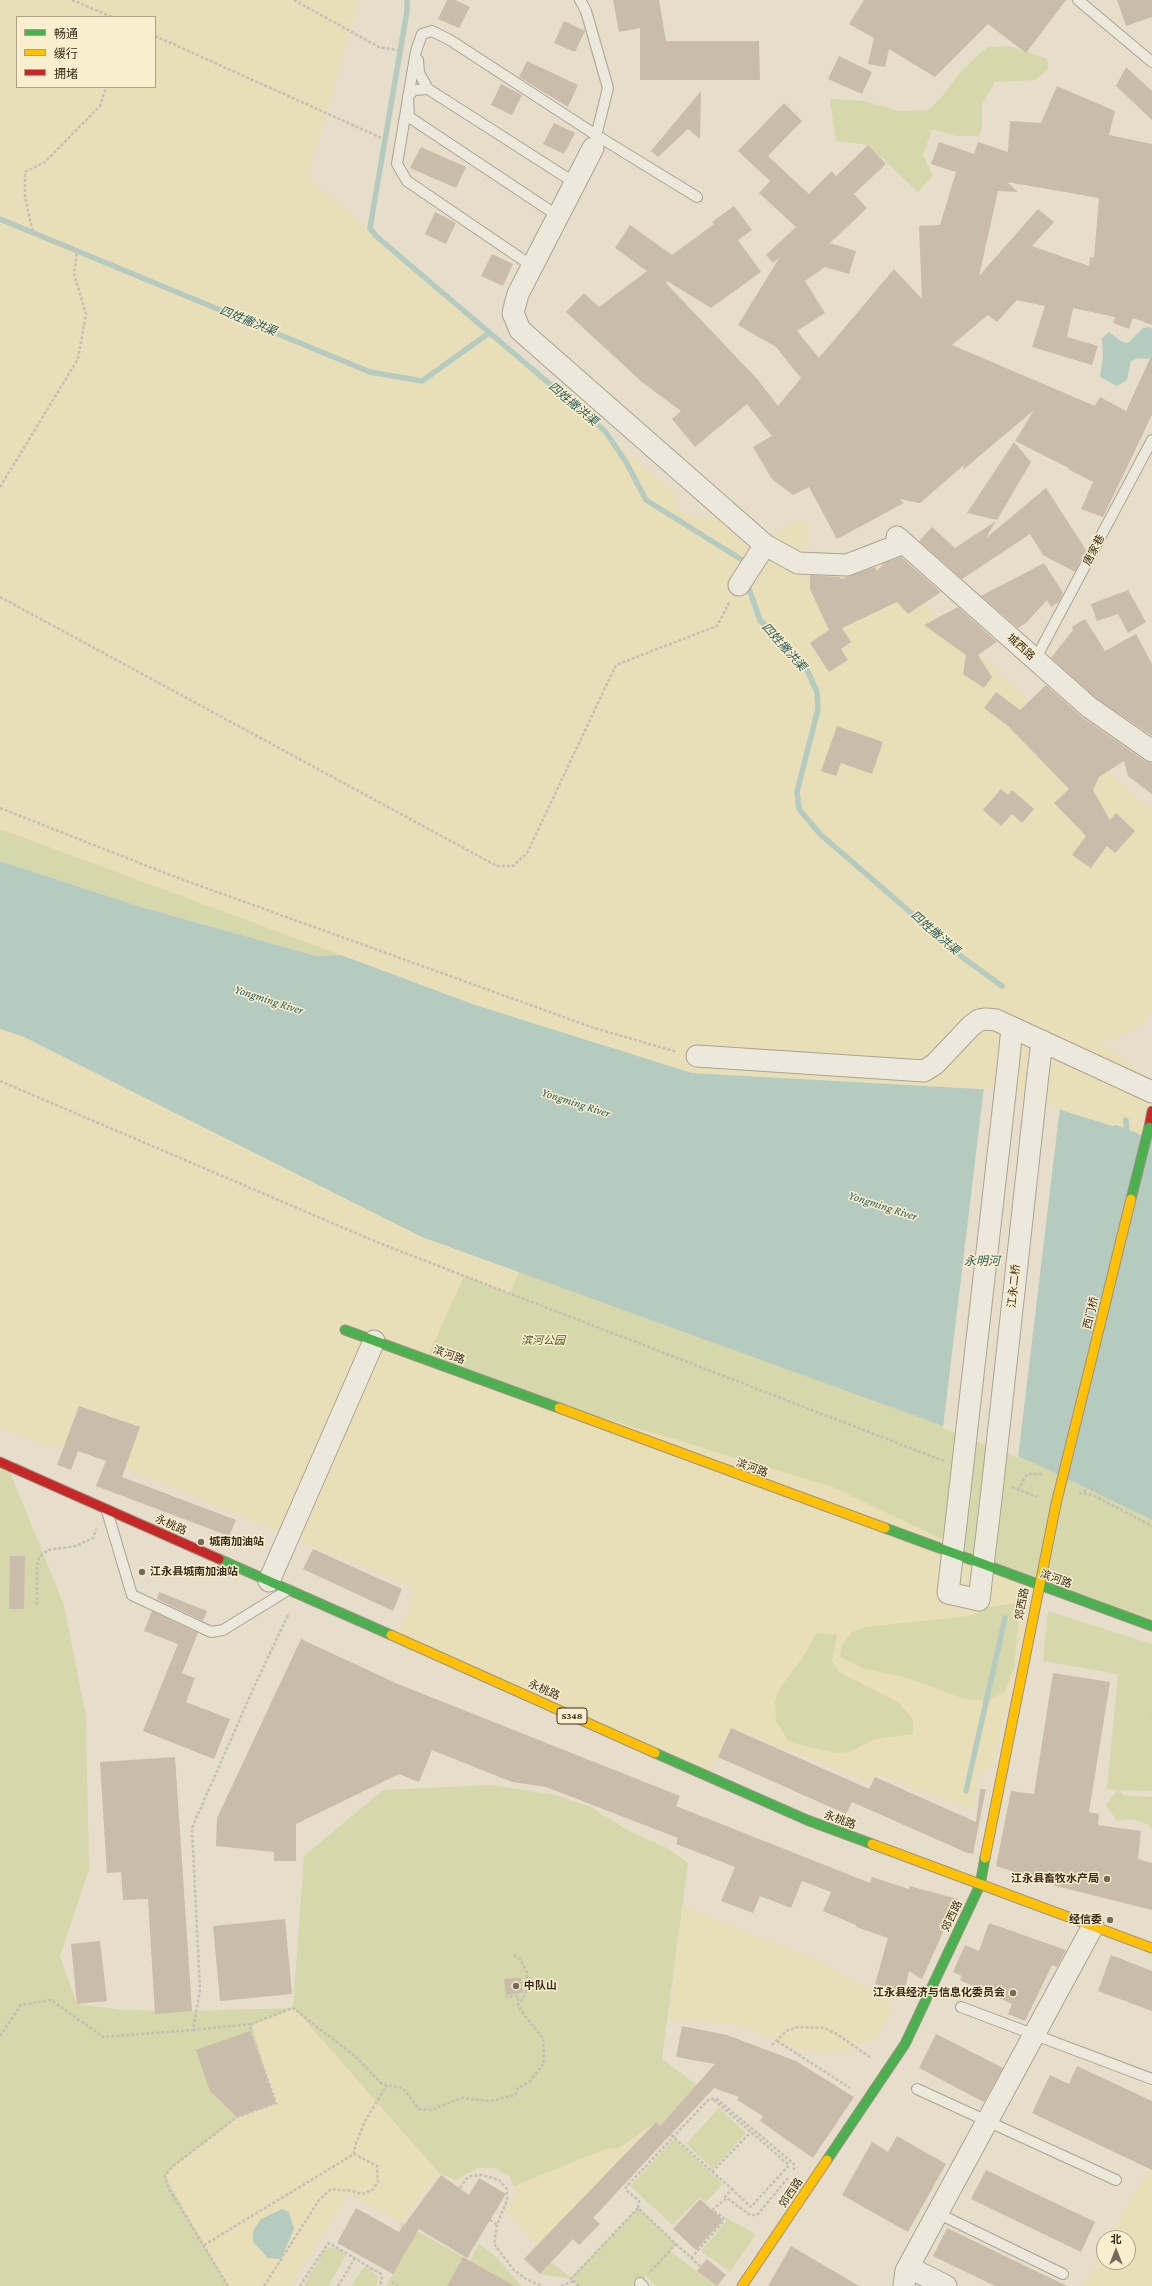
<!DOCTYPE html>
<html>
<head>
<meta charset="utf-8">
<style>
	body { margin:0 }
	#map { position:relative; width:1152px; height:2286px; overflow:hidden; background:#e6deca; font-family:"Crimson Pro","Noto Sans SC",serif }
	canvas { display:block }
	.legend { position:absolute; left:16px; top:16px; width:140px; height:72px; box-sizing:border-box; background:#f9eece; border:1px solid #ada086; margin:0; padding:5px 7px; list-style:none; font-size:12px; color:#3a2b1b }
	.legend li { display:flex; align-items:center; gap:8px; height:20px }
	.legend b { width:20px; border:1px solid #ada086 }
	.north { position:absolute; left:1096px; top:2230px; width:40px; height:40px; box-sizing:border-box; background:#f9eece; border:1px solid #ada086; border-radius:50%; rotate:0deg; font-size:11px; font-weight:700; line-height:16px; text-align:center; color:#3a2b1b }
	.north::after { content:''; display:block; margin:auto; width:14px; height:18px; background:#766a58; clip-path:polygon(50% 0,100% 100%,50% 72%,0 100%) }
</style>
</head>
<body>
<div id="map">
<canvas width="1152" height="2286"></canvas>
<ul class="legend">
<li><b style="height:5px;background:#4caf50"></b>畅通</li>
<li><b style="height:5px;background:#ffc107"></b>缓行</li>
<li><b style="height:5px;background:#c62828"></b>拥堵</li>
</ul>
<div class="north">北</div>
</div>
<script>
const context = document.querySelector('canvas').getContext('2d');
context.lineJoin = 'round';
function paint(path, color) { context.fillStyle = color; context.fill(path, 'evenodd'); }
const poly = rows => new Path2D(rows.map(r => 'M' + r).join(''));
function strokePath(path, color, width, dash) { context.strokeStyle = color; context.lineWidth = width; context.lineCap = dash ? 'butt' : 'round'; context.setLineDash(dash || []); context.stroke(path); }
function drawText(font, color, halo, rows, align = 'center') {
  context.font = font + ' "Crimson Pro","Noto Sans SC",serif'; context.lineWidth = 3; context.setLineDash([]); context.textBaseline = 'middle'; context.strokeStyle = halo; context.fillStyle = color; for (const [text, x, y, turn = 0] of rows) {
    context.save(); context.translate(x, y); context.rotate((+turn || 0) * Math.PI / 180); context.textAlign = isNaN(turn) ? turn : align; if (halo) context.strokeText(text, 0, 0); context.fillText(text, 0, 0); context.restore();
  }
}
const farmland = poly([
	[0,0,359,0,308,177,678,496,674,508,695,517,715,517,748,547,801,519,807,524,807,550,805,563,871,556,1152,811,1152,1011,1139,1027,1113,1039,1098,1041,1152,1080,1152,1107,1144,1136,1116,1125,1112,1126,997,1090,692,1073,475,1005,0,829],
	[17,17,155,17,155,87,17,87],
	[0,1029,24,1037,976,1438,1055,1478,994,1765,979,1775,972,1810,878,1774,868,1782,731,1728,718,1757,705,1775,397,1638,416,1589,125,1468,139,1427,79,1406,64,1446,52,1448,0,1429],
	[683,1906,698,1913,814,1958,865,1988,884,1995,892,2010,883,2027,875,2039,841,2053,809,2052,792,2048,751,2030,731,2024,668,2020],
	[293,2008,439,2173,401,2222,348,2194,290,2286,228,2286,165,2176,172,2167,237,2117,276,2103,251,2024],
	[656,2122,537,2245,503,2210,512,2202,516,2192,514,2186,606,2149,619,2148],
	[1152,2162,1152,2286,1083,2286,1104,2248,1104,2262,1128,2262,1128,2238,1110,2238]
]);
const green = poly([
	[1009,46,1047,59,1048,69,1035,80,995,82,982,104,982,128,979,136,956,136,932,129,923,155,933,176,918,192,868,145,836,141,830,99,865,101,899,111,928,110,940,99,963,69,979,54,988,47],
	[0,829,341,955,316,956,141,907,0,861],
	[519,1272,976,1438,1036,1464,1152,1520,1152,1626,1038,1586,833,1487,494,1385,426,1360,464,1276,510,1294],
	[0,1465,7,1465,64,1605,86,1717,89,1870,60,1956,77,2004,124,2010,192,2011,293,2008,304,1856,383,1790,491,1785,556,1795,591,1807,627,1830,669,1849,688,1863,662,2059,697,2085,660,2126,656,2122,619,2148,606,2149,514,2186,510,2177,494,2168,478,2168,456,2180,439,2173,294,2008,252,2025,275,2104,238,2117,173,2167,165,2176,228,2286,0,2286],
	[1020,1602,1014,1668,1005,1691,989,1701,964,1699,908,1678,862,1668,840,1657,842,1645,852,1632,865,1627,970,1616,987,1608],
	[1048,1611,1152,1644,1152,1791,1118,1790,1125,1796,1152,1797,1152,1829,1147,1824,1132,1819,1117,1821,1106,1805,1117,1790,1107,1789,1118,1674,1043,1661],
	[817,1633,837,1635,832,1661,839,1672,899,1703,913,1719,913,1734,875,1739,850,1752,834,1753,789,1742,776,1721,775,1702,780,1688,801,1660],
	[719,2108,746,2133,713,2169,686,2144],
	[674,2139,723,2184,706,2202,700,2197,673,2225,630,2186],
	[638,2208,676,2244,670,2251,716,2286,656,2286,646,2276,637,2286,574,2286,577,2284,571,2279,540,2274,551,2262,571,2278],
	[723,2216,756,2234,730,2272,701,2251,726,2222],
	[401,2222,463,2257,447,2286,386,2286,407,2249,400,2234],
	[479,2244,494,2255,522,2286,515,2286,470,2261],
	[329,2247,340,2250,346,2255,328,2286,306,2286,304,2285,325,2249],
	[364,2267,370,2269,378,2277,376,2286,351,2286]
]);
const water = poly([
	[1149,327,1152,329,1152,356,1148,359,1138,358,1131,361,1127,380,1117,386,1100,377,1103,356,1102,338,1109,332,1122,342,1128,343,1143,328],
	[0,861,141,907,316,956,341,955,475,1005,692,1073,997,1090,1112,1126,1116,1125,1152,1139,1152,1520,1036,1464,976,1438,422,1237,24,1037,0,1029],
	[282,2209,289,2212,294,2229,281,2259,268,2258,253,2242,253,2231,261,2219]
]);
const pier = poly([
	[984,1087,997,1088,1060,1107,1018,1458,943,1428]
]);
const stream = poly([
	[407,0,407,11,370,228,376,236,605,431,626,462,646,500,744,561,745,566],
	[0,219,370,372,422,381,489,333],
	[747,583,760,620,807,670,817,692,818,709,797,792,799,809,820,834,962,957,1002,986],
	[1126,1120,1127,1135],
	[966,1791,1005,1618]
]);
const building = poly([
	[447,0,455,0,470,7,459,28,438,19],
	[613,0,659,0,666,41,759,41,760,80,640,80,640,28,619,32],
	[864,0,1066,0,1026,53,988,24,935,77,889,49,885,67,868,64,874,38,849,24],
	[1117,0,1152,0,1152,17,1126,26],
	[564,21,585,31,575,52,554,43],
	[839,56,872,72,862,94,828,79],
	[527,61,578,85,568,107,519,77],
	[1126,67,1152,91,1152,120,1116,86],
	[501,84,522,95,512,115,491,105],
	[1057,86,1115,111,1109,135,1152,144,1152,325,1133,318,1129,329,1113,323,1115,317,1073,308,1067,337,1098,346,1092,365,1032,347,1045,306,1017,300,997,322,988,315,952,345,1095,406,1100,397,1126,411,1152,354,1152,415,1103,517,1081,509,1093,482,1068,469,1069,468,1015,441,1034,410,963,470,964,465,920,503,899,499,904,503,837,539,809,487,793,495,772,479,753,447,772,436,747,404,695,447,672,419,681,411,643,383,566,312,584,293,599,307,647,271,615,248,630,225,672,255,714,224,712,222,734,206,752,230,738,240,761,272,711,308,667,281,666,283,758,380,778,406,801,378,776,347,738,325,780,257,773,263,766,255,796,227,759,193,770,181,738,151,784,103,802,121,768,156,809,194,832,171,836,176,868,145,886,164,854,194,867,208,830,243,856,251,849,274,825,267,805,281,825,313,797,331,819,358,894,269,922,299,919,226,940,225,956,172,931,164,939,142,974,154,978,142,1008,152,1010,121,1041,123],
	[1007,182,1099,198,1094,258,1090,257,1089,266,1032,246,1054,222,1038,209,979,276,998,191,1018,192],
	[701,91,700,139,688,129,658,157,651,151],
	[554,123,575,133,564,154,543,144],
	[421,147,466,167,456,188,410,168],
	[435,212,456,223,446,244,425,234],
	[492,254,513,264,503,286,481,276],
	[1014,442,1031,462,997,520,967,513],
	[1046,488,1086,550,1075,572,1043,555,1030,534,962,579,919,541,932,527,955,548,996,521,986,538],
	[901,557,941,592,908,614,897,602,842,628,851,642,841,649,848,660,829,672,810,643,829,630,810,589,810,575,840,577,841,579,875,567,877,571,884,563],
	[1044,563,1063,593,1059,602,1051,607,1047,600,1026,623,1018,628,981,596],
	[1128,590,1146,622,1128,633,1118,614,1097,621,1091,604],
	[958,607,997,642,978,655,992,677,984,688,963,674,966,655,924,625],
	[1085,619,1105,651,1136,634,1152,664,1152,736,1096,698,1051,658,1073,630,1072,627],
	[1046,685,1082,717,1145,761,1152,763,1152,794,1128,776,1124,761,1099,777,1093,790,1110,820,1116,813,1135,831,1115,853,1107,846,1091,868,1072,855,1086,836,1054,803,1069,789,1008,726,984,708,996,692,1020,710],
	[837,726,883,742,872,774,841,763,836,776,821,771],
	[1001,789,1008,795,1012,790,1034,809,1022,823,1012,814,1001,826,983,810],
	[79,1406,140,1427,122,1477,236,1520,229,1536,96,1486,106,1461,78,1451,71,1470,57,1465],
	[313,1549,402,1589,393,1611,303,1569],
	[10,1556,25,1556,24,1609,9,1609],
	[159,1592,207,1611,203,1621,157,1599],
	[152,1611,198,1633,182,1673,195,1678,186,1702,230,1719,214,1759,143,1731,178,1644,144,1631],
	[301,1639,398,1684,680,1796,676,1806,870,1883,872,1877,909,1889,909,1886,958,1899,922,1979,909,1971,904,1992,875,1984,888,1938,856,1927,856,1925,823,1911,831,1892,802,1881,791,1908,760,1896,753,1913,721,1901,735,1867,676,1844,678,1838,546,1787,512,1782,432,1750,419,1782,399,1774,296,1824,296,1861,274,1861,274,1852,216,1846,217,1818],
	[1053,1673,1110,1682,1089,1812,1099,1814,1098,1825,1141,1831,1138,1859,1152,1863,1152,1910,1056,1886,996,1866,1011,1791,1034,1794],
	[731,1728,869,1789,875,1777,976,1822,980,1789,986,1789,973,1854,965,1852,852,1802,846,1814,718,1757],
	[175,1757,192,2011,155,2014,148,1899,123,1900,121,1872,107,1873,100,1762],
	[285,1919,292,1994,220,2001,213,1926],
	[989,1923,1066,1950,1057,1967,1052,1965,1025,2021,1008,2014,1012,2004,960,1980,962,1976,953,1972,965,1945,979,1951],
	[100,1941,107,2001,77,2004,71,1944],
	[1111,1955,1152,1971,1152,2011,1098,1991],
	[521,1978,523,1993,506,1995,504,1979],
	[682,2026,727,2035,796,2061,854,2097,813,2158,760,2121,763,2116,737,2100,739,2097,714,2088,593,2218,600,2224,579,2245,573,2239,540,2274,524,2259,656,2122,660,2126,715,2064,676,2057],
	[250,2031,276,2103,237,2117,210,2091,196,2050],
	[936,2034,1003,2068,984,2102,919,2068],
	[1077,2066,1152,2101,1152,2170,1032,2113,1050,2075,1069,2084],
	[897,2136,946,2164,908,2232,842,2195,872,2142,888,2152],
	[986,2170,1095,2222,1081,2252,971,2199],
	[441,2175,469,2195,479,2178,506,2194,467,2258,419,2229,393,2274,337,2243,356,2208,399,2232],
	[700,2199,723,2220,696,2250,673,2229],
	[947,2228,1067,2286,995,2286,933,2256],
	[791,2246,859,2286,768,2286],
	[463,2257,515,2286,447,2286],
	[707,2259,726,2275,717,2286,697,2271]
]);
const path = poly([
	[72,0,112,17],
	[294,0,379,47,403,51],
	[155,36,386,140],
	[0,487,78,359,86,314,74,274,77,251,33,233,25,197,25,172,45,162,100,106,106,87],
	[0,597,497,866,513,866,527,853,616,665,717,626,730,601],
	[0,808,170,875,594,1028,677,1052],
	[0,1081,379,1243,944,1461],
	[1012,1487,1037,1497],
	[1018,1490,1027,1474,1042,1474],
	[1084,1492,1088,1487,1098,1491],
	[1079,1493,1093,1495,1152,1526],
	[37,1605,37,1566,39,1557,48,1550,76,1546,93,1538,96,1529],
	[1152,1717,1152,1718],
	[514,1955,521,1960,527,1973,526,1993,519,2004],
	[193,2030,251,2024],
	[0,2036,21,2005,51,2000,103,2037,193,2030,200,1990,192,1828,254,1687,289,1613],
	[777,2041,850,2088],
	[772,2045,786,2031,798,2027,824,2028,837,2034,871,2058],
	[714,2100,789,2165,751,2207,732,2189],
	[671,2135,732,2189,724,2198],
	[712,2172,751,2132],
	[638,2208,639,2201,626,2190,626,2187,708,2100,713,2099,717,2099,794,2164,794,2170],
	[712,2210,727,2198,750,2215,757,2215,788,2178],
	[490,2220,497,2225],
	[430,2234,466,2179,471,2176,482,2175,499,2180,507,2189,507,2200,497,2225,494,2244,514,2270,526,2279,542,2286],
	[676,2244,701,2267],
	[204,2245,354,2154,355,2146,365,2121,387,2085],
	[691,2258,723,2222,723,2218,713,2210],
	[392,2282,398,2286],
	[228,2286,169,2189,165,2176,172,2167,237,2117,276,2103,250,2031,251,2024,293,2008,356,2057,382,2084,403,2088,419,2109,431,2110,461,2098,490,2101,515,2095,517,2089,530,2081,544,2063,543,2038,525,2016,518,2005,518,1996,506,1997],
	[264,2286,319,2200,331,2189,352,2191,362,2194,372,2190,378,2182,377,2166,354,2154],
	[300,2286,327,2245,329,2243,381,2274,382,2280,379,2286],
	[338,2286,355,2258],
	[561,2286,574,2281],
	[579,2286,571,2279,638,2208,676,2244,649,2273]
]);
const lane = poly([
	[580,0,586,11,608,88,595,140],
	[1078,0,1152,62],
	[418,60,419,73,428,89,575,183],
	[428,89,414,90,408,96,409,117,558,216],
	[532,266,407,181,397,164,416,51,422,34,432,31,450,40,596,135,697,197],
	[1035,660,1152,440],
	[107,1511,132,1595,211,1632,223,1630,288,1590],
	[961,2007,1152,2079],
	[917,2089,1116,2180],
	[937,2213,1063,2274],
	[640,2283,643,2286]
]);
const street = poly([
	[593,148,518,294,513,313,520,330,765,545,798,563,847,565,904,543],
	[897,537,1089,707,1152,751],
	[739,585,765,545],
	[697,1056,924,1071,935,1064,971,1026,979,1020,986,1019,996,1020,1152,1092],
	[1008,1067,1012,1028],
	[1038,1074,1042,1041],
	[960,1489,948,1593,979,1600,991,1499],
	[269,1581,374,1341],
	[908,2267,946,2286],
	[904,2286,906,2271,1093,1926]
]);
const fast = poly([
	[345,1330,559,1408],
	[885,1528,1152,1626],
	[219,1559,391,1635],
	[655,1753,807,1820,872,1844],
	[827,2160,905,2044,980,1885,985,1858]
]);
const slow = poly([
	[559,1408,885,1528],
	[391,1635,655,1753],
	[872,1844,1152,1948],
	[985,1858,1056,1504],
	[742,2286,827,2160]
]);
const jam = poly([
	[1149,1127,1152,1111],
	[0,1462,219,1559]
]);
const streetBridge = poly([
	[960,1489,1008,1067],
	[991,1499,1038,1074]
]);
const fastBridge = poly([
	[1131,1199,1149,1127]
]);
const slowBridge = poly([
	[1056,1504,1131,1199]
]);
const markers = [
	[201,1542,4,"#766a58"],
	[142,1572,4,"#766a58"],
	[1107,1879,4,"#766a58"],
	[1110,1920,4,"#766a58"],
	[516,1986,4,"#766a58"],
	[1013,1993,4,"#766a58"]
];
const shields = [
	[572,1716,30]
];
const shieldNames = [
	["S348",572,1716]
];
const streetNames = [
	["唐家巷",1094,550,-62],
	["城西路",1021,647,42],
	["江永二桥",1014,1286,-84],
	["西门桥",1091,1313,-76],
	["滨河路",449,1355,20],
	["滨河路",752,1468,20],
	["永桃路",171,1525,24],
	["滨河路",1056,1579,20],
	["郊西路",1022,1604,-79],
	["永桃路",544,1690,24],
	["永桃路",840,1820,20],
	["郊西路",952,1916,-65],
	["郊西路",791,2193,-56]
];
const parkNames = [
	["滨河公园",543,1341]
];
const poiNames = [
	["城南加油站",209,1542],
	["江永县城南加油站",150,1572],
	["江永县畜牧水产局",1099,1879,"right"],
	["经信委",1102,1920,"right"],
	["中队山",524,1986],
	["江永县经济与信息化委员会",1005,1993,"right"]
];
const waterNames = [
	["四姓撇洪渠",248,321,22],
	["四姓撇洪渠",573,404,40],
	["四姓撇洪渠",784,647,48],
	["四姓撇洪渠",935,933,41],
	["Yongming River",269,1000,18],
	["Yongming River",576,1103,18],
	["Yongming River",883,1206,18],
	["永明河",982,1261]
];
paint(farmland, '#e8dfb8');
paint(green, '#d6d7aa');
paint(water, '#b6cbbf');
paint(pier, '#e6deca');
strokePath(stream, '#b6cbbf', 5.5);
paint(building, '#cabcaa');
strokePath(lane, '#aba394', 12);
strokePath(street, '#aba394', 23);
strokePath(fast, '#9a9284', 11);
strokePath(slow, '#9a9284', 11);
strokePath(jam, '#9a9284', 11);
strokePath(path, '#c6bfb3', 2.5, [3, 2]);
strokePath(lane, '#ede8dc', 10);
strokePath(street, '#ede8dc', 21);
strokePath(fast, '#4caf50', 9);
strokePath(slow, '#ffc107', 9);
strokePath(jam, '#c62828', 9);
strokePath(streetBridge, '#aba394', 23, []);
strokePath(fastBridge, '#9a9284', 11, []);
strokePath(slowBridge, '#9a9284', 11, []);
strokePath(streetBridge, '#ede8dc', 21);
strokePath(fastBridge, '#4caf50', 9);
strokePath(slowBridge, '#ffc107', 9);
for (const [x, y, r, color] of markers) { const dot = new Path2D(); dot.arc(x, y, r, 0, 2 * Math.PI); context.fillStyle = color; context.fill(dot); strokePath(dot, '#f9eece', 1.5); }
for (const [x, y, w] of shields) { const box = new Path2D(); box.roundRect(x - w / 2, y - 8, w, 16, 3); context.fillStyle = '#f9eece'; context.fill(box); strokePath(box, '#3a2b1b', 1); }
drawText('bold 10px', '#3a2b1b', null, shieldNames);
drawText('11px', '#3a2b1b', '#f9eece', streetNames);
drawText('italic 11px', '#49591f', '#f9eece', parkNames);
drawText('bold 11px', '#3a2b1b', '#f9eece', poiNames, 'left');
drawText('italic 12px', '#285c5a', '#f9eece', waterNames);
</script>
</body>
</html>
